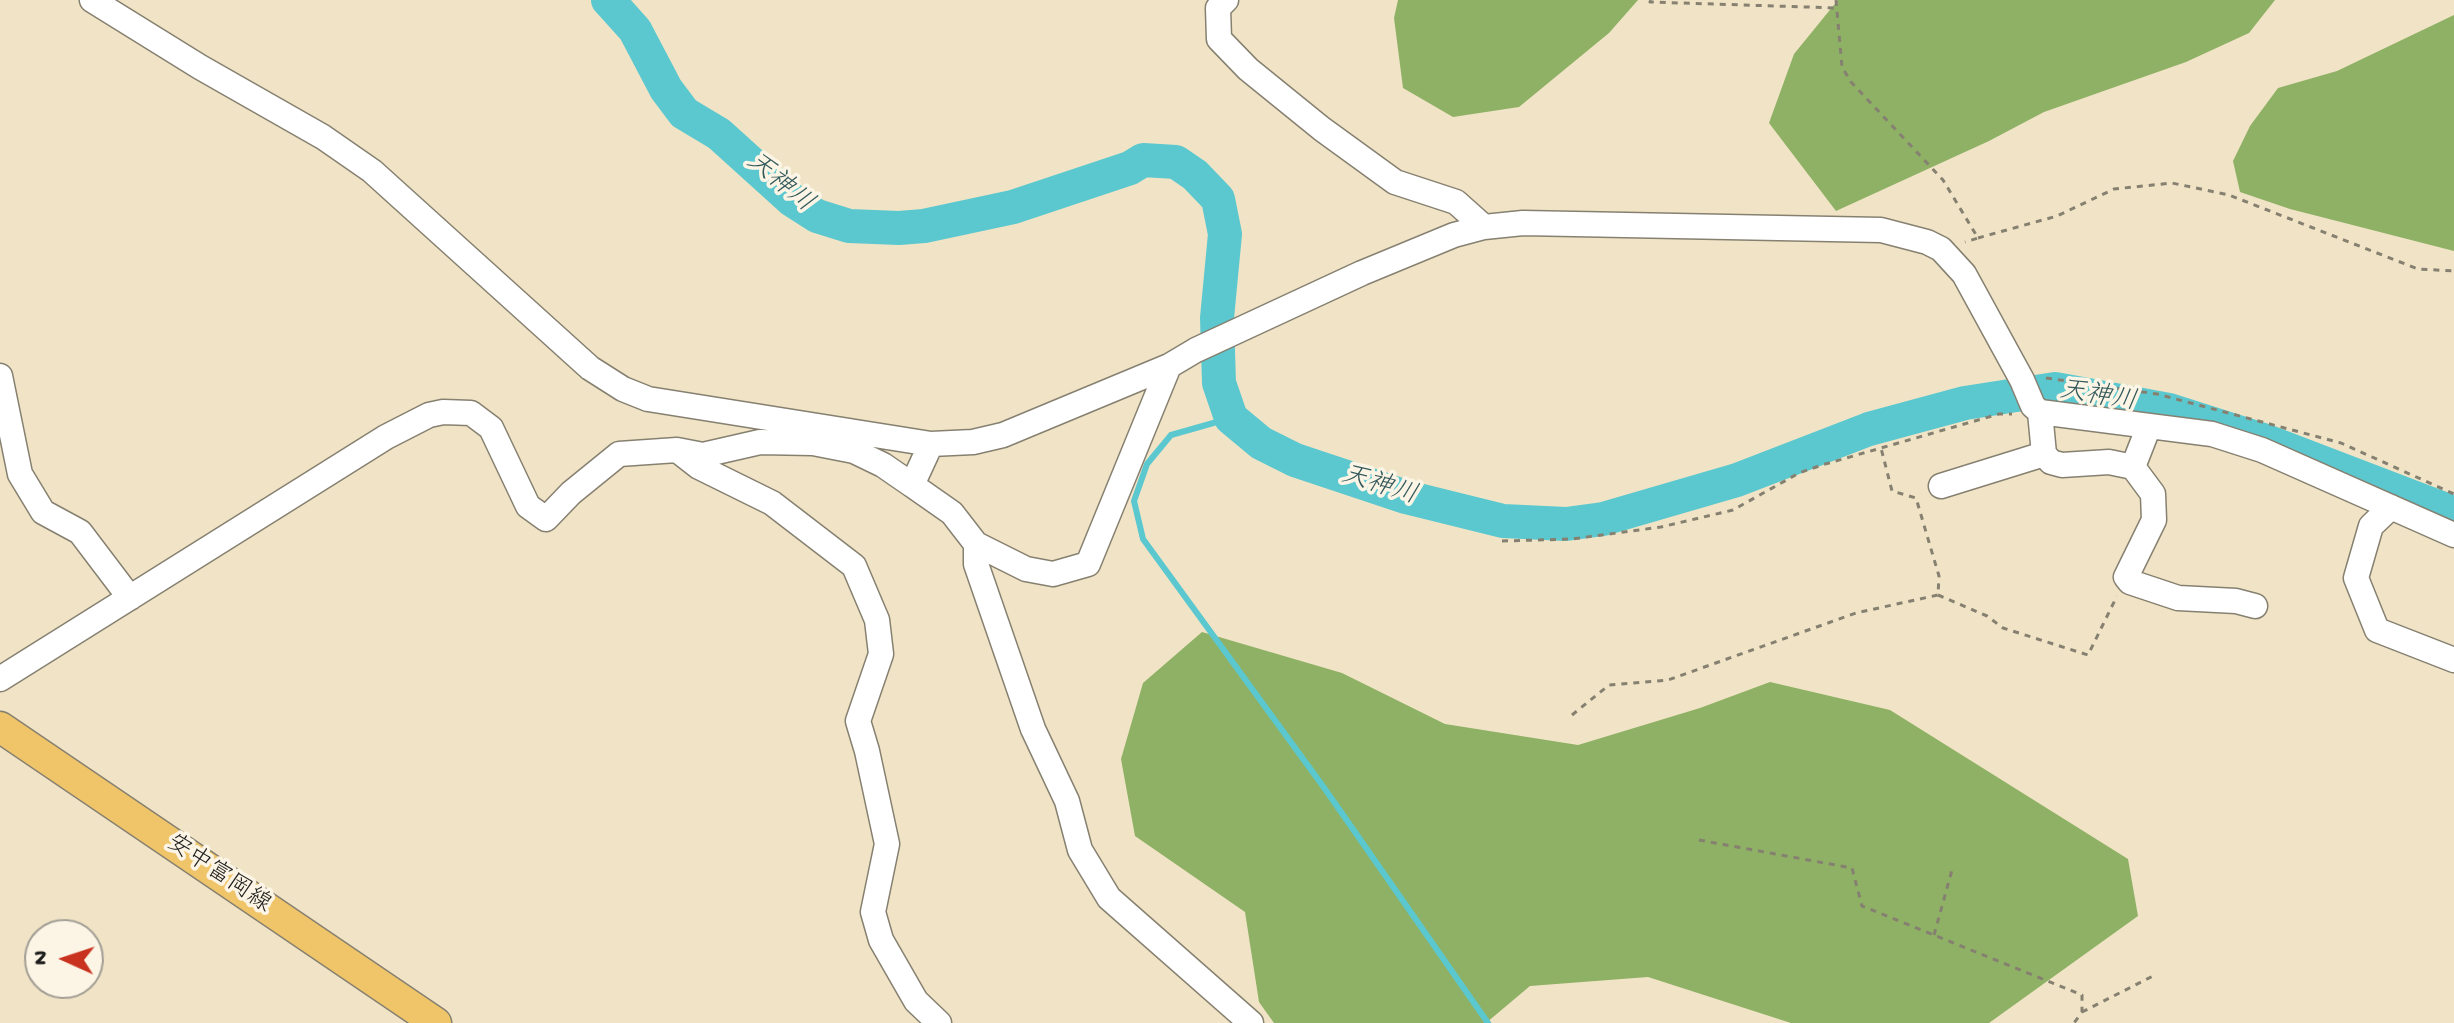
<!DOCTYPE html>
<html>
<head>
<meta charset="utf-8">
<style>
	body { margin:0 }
	#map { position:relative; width:2454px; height:1023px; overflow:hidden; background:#f1e4c6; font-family:"Gochi Hand",sans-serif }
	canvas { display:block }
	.north { position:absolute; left:24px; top:919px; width:80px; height:80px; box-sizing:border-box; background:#fcf5e5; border:2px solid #a29e95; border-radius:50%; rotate:273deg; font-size:22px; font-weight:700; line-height:32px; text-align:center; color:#1c1c1c }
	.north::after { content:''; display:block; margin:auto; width:28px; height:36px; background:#c8321e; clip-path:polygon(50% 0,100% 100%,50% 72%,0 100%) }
</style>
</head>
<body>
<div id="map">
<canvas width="2454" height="1023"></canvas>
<div class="north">N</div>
</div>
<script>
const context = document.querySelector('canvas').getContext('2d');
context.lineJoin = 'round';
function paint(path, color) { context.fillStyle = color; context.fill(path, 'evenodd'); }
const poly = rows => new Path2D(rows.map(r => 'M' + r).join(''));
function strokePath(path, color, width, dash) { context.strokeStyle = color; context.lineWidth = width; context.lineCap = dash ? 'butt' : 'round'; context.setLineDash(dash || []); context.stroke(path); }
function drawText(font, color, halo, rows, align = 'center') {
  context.font = font + ' "Gochi Hand","Klee One",sans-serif'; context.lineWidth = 7; context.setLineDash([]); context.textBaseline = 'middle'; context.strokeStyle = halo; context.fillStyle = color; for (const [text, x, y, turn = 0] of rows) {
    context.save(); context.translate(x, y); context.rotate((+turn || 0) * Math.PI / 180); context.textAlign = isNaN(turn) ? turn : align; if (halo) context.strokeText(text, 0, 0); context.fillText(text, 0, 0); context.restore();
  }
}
const forest = poly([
	[1398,0,1638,0,1609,33,1519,107,1453,117,1403,88,1394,18],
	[1838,0,2275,0,2249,33,2186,62,2044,112,1989,141,1836,211,1769,123,1794,54],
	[2454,15,2454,251,2290,209,2240,192,2233,161,2250,126,2278,88,2337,71],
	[1202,632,1342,673,1445,724,1578,745,1700,708,1770,682,1890,710,2128,859,2138,916,1989,1023,1791,1023,1648,977,1530,986,1486,1023,1274,1023,1259,1002,1245,912,1135,836,1121,759,1143,683]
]);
const stream = poly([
	[1231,418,1171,435,1147,464,1134,501,1143,539,1325,789,1488,1023]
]);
const river = poly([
	[608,0,635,30,666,89,684,113,719,134,792,200,817,216,849,226,899,228,924,226,1013,207,1130,168,1143,160,1176,162,1195,175,1218,199,1225,234,1217,318,1219,383,1231,418,1261,443,1295,460,1406,497,1503,521,1566,524,1603,519,1737,480,1869,429,1965,403,2055,389,2169,410,2269,442,2454,513]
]);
const path = poly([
	[1651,0,1650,2,1837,8],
	[1836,0,1842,67,1851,82,1943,180,1978,238,1965,242],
	[1978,238,2057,216,2114,189,2172,183,2229,195,2418,269,2454,271],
	[2046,378,2157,394,2341,443,2454,494],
	[1502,541,1572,539,1661,527,1733,510,1799,473,1822,465,1999,414,2012,414],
	[1938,595,1987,616,2003,628,2088,655,2117,596],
	[1572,715,1609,685,1668,680,1856,613,1938,595,1939,576,1916,498,1892,491,1881,448],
	[1699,840,1852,868,1862,906,2082,995,2082,1012,2074,1023],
	[1934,935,1952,870],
	[2082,1012,2157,974]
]);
const minor = poly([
	[92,0,200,67,323,137,372,171,590,368,623,389,648,399,931,444,973,442,1003,435,1169,366,1196,350,1362,273,1454,235,1484,227,1523,223,1881,230,1927,242,1941,249,1964,274,2022,380,2033,406,2040,412,2212,434,2262,450,2454,535],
	[1226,0,1218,8,1219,39,1248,69,1322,129,1395,182,1456,202,1484,227],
	[0,376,20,474,43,512,80,532,130,598],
	[2040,412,2044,454,2051,462,2062,465,2109,462,2133,467],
	[2149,426,2133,467,2153,494,2154,520,2126,577,2130,582,2178,598,2236,601,2255,606],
	[931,444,912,485,952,513,976,544,1026,569,1053,574,1088,564,1169,366],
	[681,453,699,467,772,503,854,566,877,620,881,654,858,721,867,751,887,844,873,912,881,940,916,1001,939,1023],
	[1941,486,2044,454],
	[2391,507,2371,526,2356,578,2377,630,2454,660],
	[976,544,976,564,1033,729,1067,801,1080,850,1109,898,1251,1023],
	[0,679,386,437,429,415,443,412,471,413,491,428,528,506,546,519,571,493,619,454,677,450,703,455,760,442,813,443,854,451,883,465,912,485]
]);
const major = poly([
	[0,727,436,1023]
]);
const streetNames = [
	["安中富岡線",218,875,34]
];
const waterNames = [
	["天神川",779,184,39],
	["天神川",2098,398,9],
	["天神川",1379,487,17]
];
paint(forest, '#8eb165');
strokePath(stream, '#5bc8cf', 6);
strokePath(river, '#5bc8cf', 34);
strokePath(minor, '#868071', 27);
strokePath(major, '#868071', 33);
strokePath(path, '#868071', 3, [6, 6]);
strokePath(minor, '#fff', 24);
strokePath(major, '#f0c469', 30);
drawText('24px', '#1c1c1c', '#fcf5e5', streetNames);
drawText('italic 26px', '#32585b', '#fcf5e5', waterNames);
</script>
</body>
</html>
